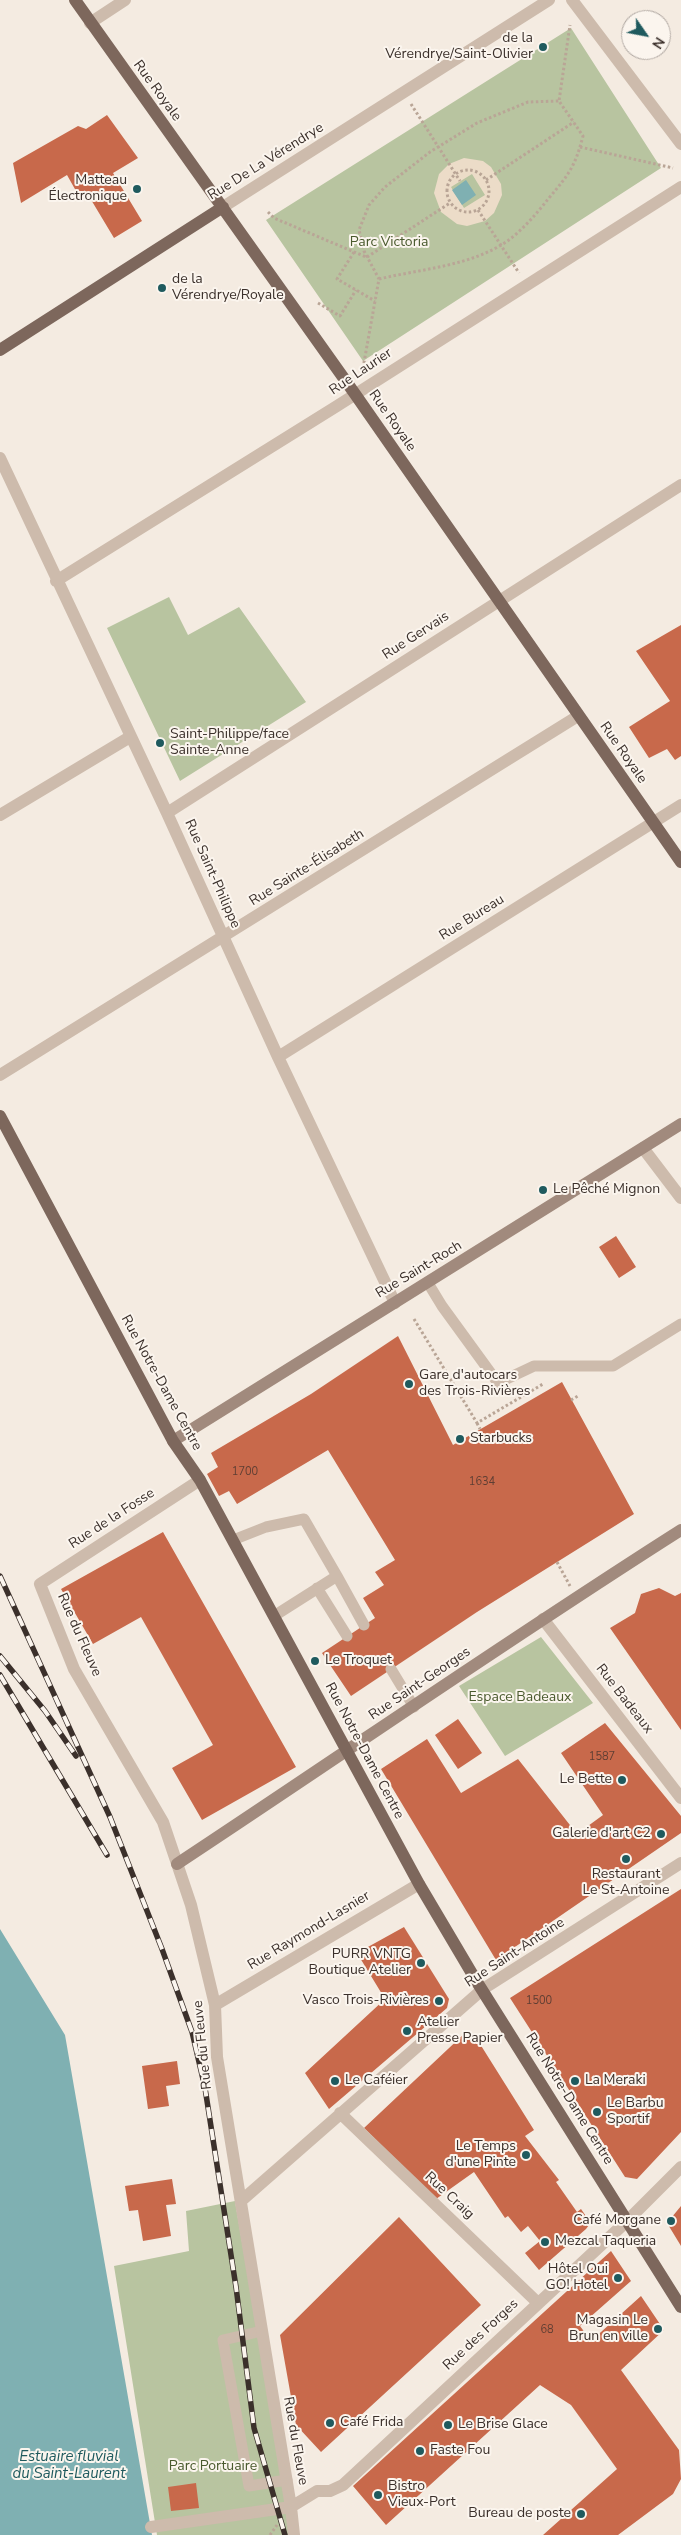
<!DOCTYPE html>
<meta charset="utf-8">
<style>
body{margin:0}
#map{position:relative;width:681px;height:2535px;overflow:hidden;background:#f4ebe1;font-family:"Nunito Sans",sans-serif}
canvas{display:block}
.north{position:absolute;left:621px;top:10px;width:50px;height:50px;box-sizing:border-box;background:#fbf5ee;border:1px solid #aea6a0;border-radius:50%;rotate:123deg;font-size:14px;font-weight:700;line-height:20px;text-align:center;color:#3b302b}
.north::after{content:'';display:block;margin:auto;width:18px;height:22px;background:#1f5a5e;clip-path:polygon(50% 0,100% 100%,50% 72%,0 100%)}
</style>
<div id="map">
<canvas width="681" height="2535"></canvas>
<div class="north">N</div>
</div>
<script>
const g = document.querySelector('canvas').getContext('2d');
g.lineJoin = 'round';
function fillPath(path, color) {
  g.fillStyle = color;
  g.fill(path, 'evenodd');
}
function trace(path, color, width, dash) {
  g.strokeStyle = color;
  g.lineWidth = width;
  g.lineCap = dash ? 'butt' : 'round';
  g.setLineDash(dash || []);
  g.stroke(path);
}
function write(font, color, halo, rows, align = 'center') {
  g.font = font + ' "Nunito Sans",sans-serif';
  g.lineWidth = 4;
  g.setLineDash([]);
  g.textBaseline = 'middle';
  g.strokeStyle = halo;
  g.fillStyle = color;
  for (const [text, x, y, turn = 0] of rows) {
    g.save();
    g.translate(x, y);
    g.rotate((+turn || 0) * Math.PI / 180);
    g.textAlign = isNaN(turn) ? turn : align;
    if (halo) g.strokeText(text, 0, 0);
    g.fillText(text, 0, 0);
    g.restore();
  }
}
fillPath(new Path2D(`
 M571 28 661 168 363 361 266 220Z
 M169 597 188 635 239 607 306 702 180 781 107 628Z
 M541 1637 593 1703 505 1756 459 1686Z
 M235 2201 292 2535H157L114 2266 189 2251 186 2211Z`), '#b8c4a0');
fillPath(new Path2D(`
 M464 158 483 161 491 167 501 184 502 195 494 213 485 221 467 226 457 224 441 212 434 193 439 174 449 164ZM472 174 485 195 464 208 451 187Z`), '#ecdcc8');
fillPath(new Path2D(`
 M466 180 476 195 462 205 452 190Z
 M0 1929 65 2035 152 2535H0Z`), '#7fb0b2');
fillPath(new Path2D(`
 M107 115 138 158 113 173 142 221 114 238 87 193 80 198 67 175 21 203 13 163 78 126 86 129Z
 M681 625V756L675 760 667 749 649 758 629 727 670 701 636 651Z
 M616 1236 636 1267 619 1278 599 1247Z
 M398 1336 453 1445 562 1382 634 1514 477 1612 351 1696 322 1653 375 1618 363 1598 384 1585 375 1572 395 1560 328 1450 237 1504 229 1491 219 1496 207 1474 218 1467 211 1453 311 1394Z
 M163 1532 296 1767 202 1820 172 1768 213 1745 141 1617 93 1644 61 1589Z
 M659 1588 675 1596 681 1593V1730L610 1628 635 1613 641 1594Z
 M458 1719 482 1753 458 1769 435 1735Z
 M605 1723 681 1816V1833L496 1960 381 1769 427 1739 461 1793 518 1759 577 1834 603 1815 561 1753Z
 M681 1889V2132L637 2179 625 2177 510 1998Z
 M404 1927 449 1999 447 2008 329 2109 305 2073 385 1999 357 1953Z
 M465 2033 475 2036 534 2130 525 2136 559 2180 556 2182 577 2212 581 2209 588 2219 589 2225 586 2229 539 2270 525 2253 540 2241 528 2226 521 2232 508 2216 505 2218 474 2172 436 2199 364 2128Z
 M177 2061 180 2084 166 2086 169 2106 148 2109 142 2066Z
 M172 2179 176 2204 166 2205 171 2236 143 2241 138 2210 129 2211 125 2186Z
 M681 2206V2246L667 2223Z
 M399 2217 481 2305 321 2452 296 2425 280 2335Z
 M611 2251 631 2281 580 2326 591 2341 641 2296 664 2330 621 2370 679 2450 681 2479 673 2494 618 2535H543L617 2469 571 2405 540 2385 386 2525 353 2486Z
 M196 2483 199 2508 171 2511 168 2487Z`), '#c8694b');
trace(new Path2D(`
 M411 104 460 181
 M580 147 673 168
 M447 191a21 21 0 1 1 42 0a21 21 0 1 1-42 0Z
 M486 180 574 122
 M478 210 519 273
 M268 212 274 218 366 257
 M354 252 337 279 375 301
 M367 257 450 203
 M379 279C421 269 470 266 506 242 522 231 537 213 549 198 569 174 575 167 583 136L559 101 570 25
 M318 303 340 316 356 290
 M363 368 379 279 364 251 359 230 369 205 385 187 430 152 477 123 528 102 559 101
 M414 1319 477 1423 543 1384
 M571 1400 578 1396
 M477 1423 480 1429
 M557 1562 570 1586
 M270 2535 277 2525`), '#b9a596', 3, [2.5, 2.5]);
trace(new Path2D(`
 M428 1283 442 1306 498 1383 534 1366H613L681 1324
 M233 1540 266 1527 304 1519 337 1576 274 1616
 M337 1576 364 1625
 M317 1588 347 1636
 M391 1669 414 1707
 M262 2331 223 2340 249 2486 287 2480`), '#cdbbac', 11);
trace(new Path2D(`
 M572 0 681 144
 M90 23 125 0
 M223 207 549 0
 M0 458 167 813 278 1057 395 1303
 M56 581 337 406 681 187
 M167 813 681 485
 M0 815 130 737
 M278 1057 681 805
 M0 1075 578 716
 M643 1148 681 1198
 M200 1480 40 1584 74 1669 163 1822 191 1905 215 2005 217 2057 291 2507 294 2535
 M543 1619 681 1798
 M215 2005 419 1884
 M340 2113 537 2302
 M241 2201 483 1989 681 1863
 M151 2527 291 2507 317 2491H330L343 2485 627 2221 681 2167`), '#cdbbac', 12);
trace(new Path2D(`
 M173 1441 681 1124
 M177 1864C345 1753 511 1638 681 1530`), '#a18a7d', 12);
trace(new Path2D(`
 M75 0 355 394 681 862
 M0 350 223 207
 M0 1116 173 1441 200 1480 419 1884 477 1982 681 2307`), '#7d675c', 12);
const rail = new Path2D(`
 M0 1576 110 1817 162 1949 192 2032 205 2088 236 2287 254 2428 285 2535
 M0 1656 45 1711 76 1756
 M0 1675 107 1855`);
trace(rail, '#3b302b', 5.5);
trace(rail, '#fbf5ee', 4, [11]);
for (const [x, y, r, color] of [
 [543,47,5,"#1f5a5e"],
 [137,189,5,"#1f5a5e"],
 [162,288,5,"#1f5a5e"],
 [160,743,5,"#1f5a5e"],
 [543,1190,5,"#1f5a5e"],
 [409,1384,5,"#1f5a5e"],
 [460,1439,5,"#1f5a5e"],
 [315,1661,5,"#1f5a5e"],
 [622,1780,5,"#1f5a5e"],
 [661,1834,5,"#1f5a5e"],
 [626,1859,5,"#1f5a5e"],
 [421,1963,5,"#1f5a5e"],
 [439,2001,5,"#1f5a5e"],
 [407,2031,5,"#1f5a5e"],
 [335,2081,5,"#1f5a5e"],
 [575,2081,5,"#1f5a5e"],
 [597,2112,5,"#1f5a5e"],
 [526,2155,5,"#1f5a5e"],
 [671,2221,5,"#1f5a5e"],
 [545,2242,5,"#1f5a5e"],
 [618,2278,5,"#1f5a5e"],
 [658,2329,5,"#1f5a5e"],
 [330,2423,5,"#1f5a5e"],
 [448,2425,5,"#1f5a5e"],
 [420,2451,5,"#1f5a5e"],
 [378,2495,5,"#1f5a5e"],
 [581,2514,5,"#1f5a5e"]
]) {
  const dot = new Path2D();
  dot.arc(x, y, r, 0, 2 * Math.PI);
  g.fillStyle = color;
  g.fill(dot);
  trace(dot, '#fbf5ee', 2);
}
write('11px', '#5e3e33', null, [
 ["1700",245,1472],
 ["1634",482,1482],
 ["1587",602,1757],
 ["1500",539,2001],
 ["68",547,2330]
]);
write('14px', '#3b302b', '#fbf5ee', [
 ["de la",533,39,"right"],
 ["Vérendrye/Saint-Olivier",533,55,"right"],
 ["Matteau",127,181,"right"],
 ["Électronique",127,197,"right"],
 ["de la",172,280],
 ["Vérendrye/Royale",172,296],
 ["Saint-Philippe/face",170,735],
 ["Sainte-Anne",170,751],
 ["Le Pêché Mignon",553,1190],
 ["Gare d'autocars",419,1376],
 ["des Trois-Rivières",419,1392],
 ["Starbucks",470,1439],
 ["Le Troquet",325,1661],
 ["Le Bette",612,1780,"right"],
 ["Galerie d'art C2",651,1834,"right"],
 ["Restaurant",626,1875,"center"],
 ["Le St-Antoine",626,1891,"center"],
 ["PURR VNTG",411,1955,"right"],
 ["Boutique Atelier",411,1971,"right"],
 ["Vasco Trois-Rivières",429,2001,"right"],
 ["Atelier",417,2023],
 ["Presse Papier",417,2039],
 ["Le Caféier",345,2081],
 ["La Meraki",585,2081],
 ["Le Barbu",607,2104],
 ["Sportif",607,2120],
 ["Le Temps",516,2147,"right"],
 ["d'une Pinte",516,2163,"right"],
 ["Café Morgane",661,2221,"right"],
 ["Mezcal Taqueria",555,2242],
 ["Hôtel Oui",608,2270,"right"],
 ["GO! Hotel",608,2286,"right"],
 ["Magasin Le",648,2321,"right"],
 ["Brun en ville",648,2337,"right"],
 ["Café Frida",340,2423],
 ["Le Brise Glace",458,2425],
 ["Faste Fou",430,2451],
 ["Bistro",388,2487],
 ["Vieux-Port",388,2503],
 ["Bureau de poste",571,2514,"right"]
], 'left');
write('14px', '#3b302b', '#fbf5ee', [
 ["Rue Royale",157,91,54],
 ["Rue De La Vérendrye",266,162,-32],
 ["Rue Laurier",361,372,-34],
 ["Rue Royale",392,421,55],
 ["Rue Gervais",416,636,-33],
 ["Rue Royale",623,753,55],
 ["Rue Sainte-Élisabeth",307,868,-32],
 ["Rue Saint-Philippe",212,874,66],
 ["Rue Bureau",472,918,-32],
 ["Rue Saint-Roch",419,1270,-31],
 ["Rue Notre-Dame Centre",161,1383,61],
 ["Rue de la Fosse",112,1519,-33],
 ["Rue du Fleuve",79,1635,66],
 ["Rue Saint-Georges",420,1684,-34],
 ["Rue Badeaux",624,1699,52],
 ["Rue Notre-Dame Centre",364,1751,62],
 ["Rue Raymond-Lasnier",309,1931,-31],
 ["Rue Saint-Antoine",515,1953,-33],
 ["Rue du Fleuve",203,2045,-96],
 ["Rue Notre-Dame Centre",569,2099,58],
 ["Rue Craig",449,2196,43],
 ["Rue des Forges",481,2335,-43],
 ["Rue du Fleuve",295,2441,80]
]);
write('14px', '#4a5a2e', '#fbf5ee', [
 ["Parc Victoria",389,243],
 ["Espace Badeaux",520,1698],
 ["Parc Portuaire",213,2467]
]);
write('italic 15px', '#1f5a5e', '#fbf5ee', [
 ["Estuaire fluvial",69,2457],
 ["du Saint-Laurent",69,2474]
]);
</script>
